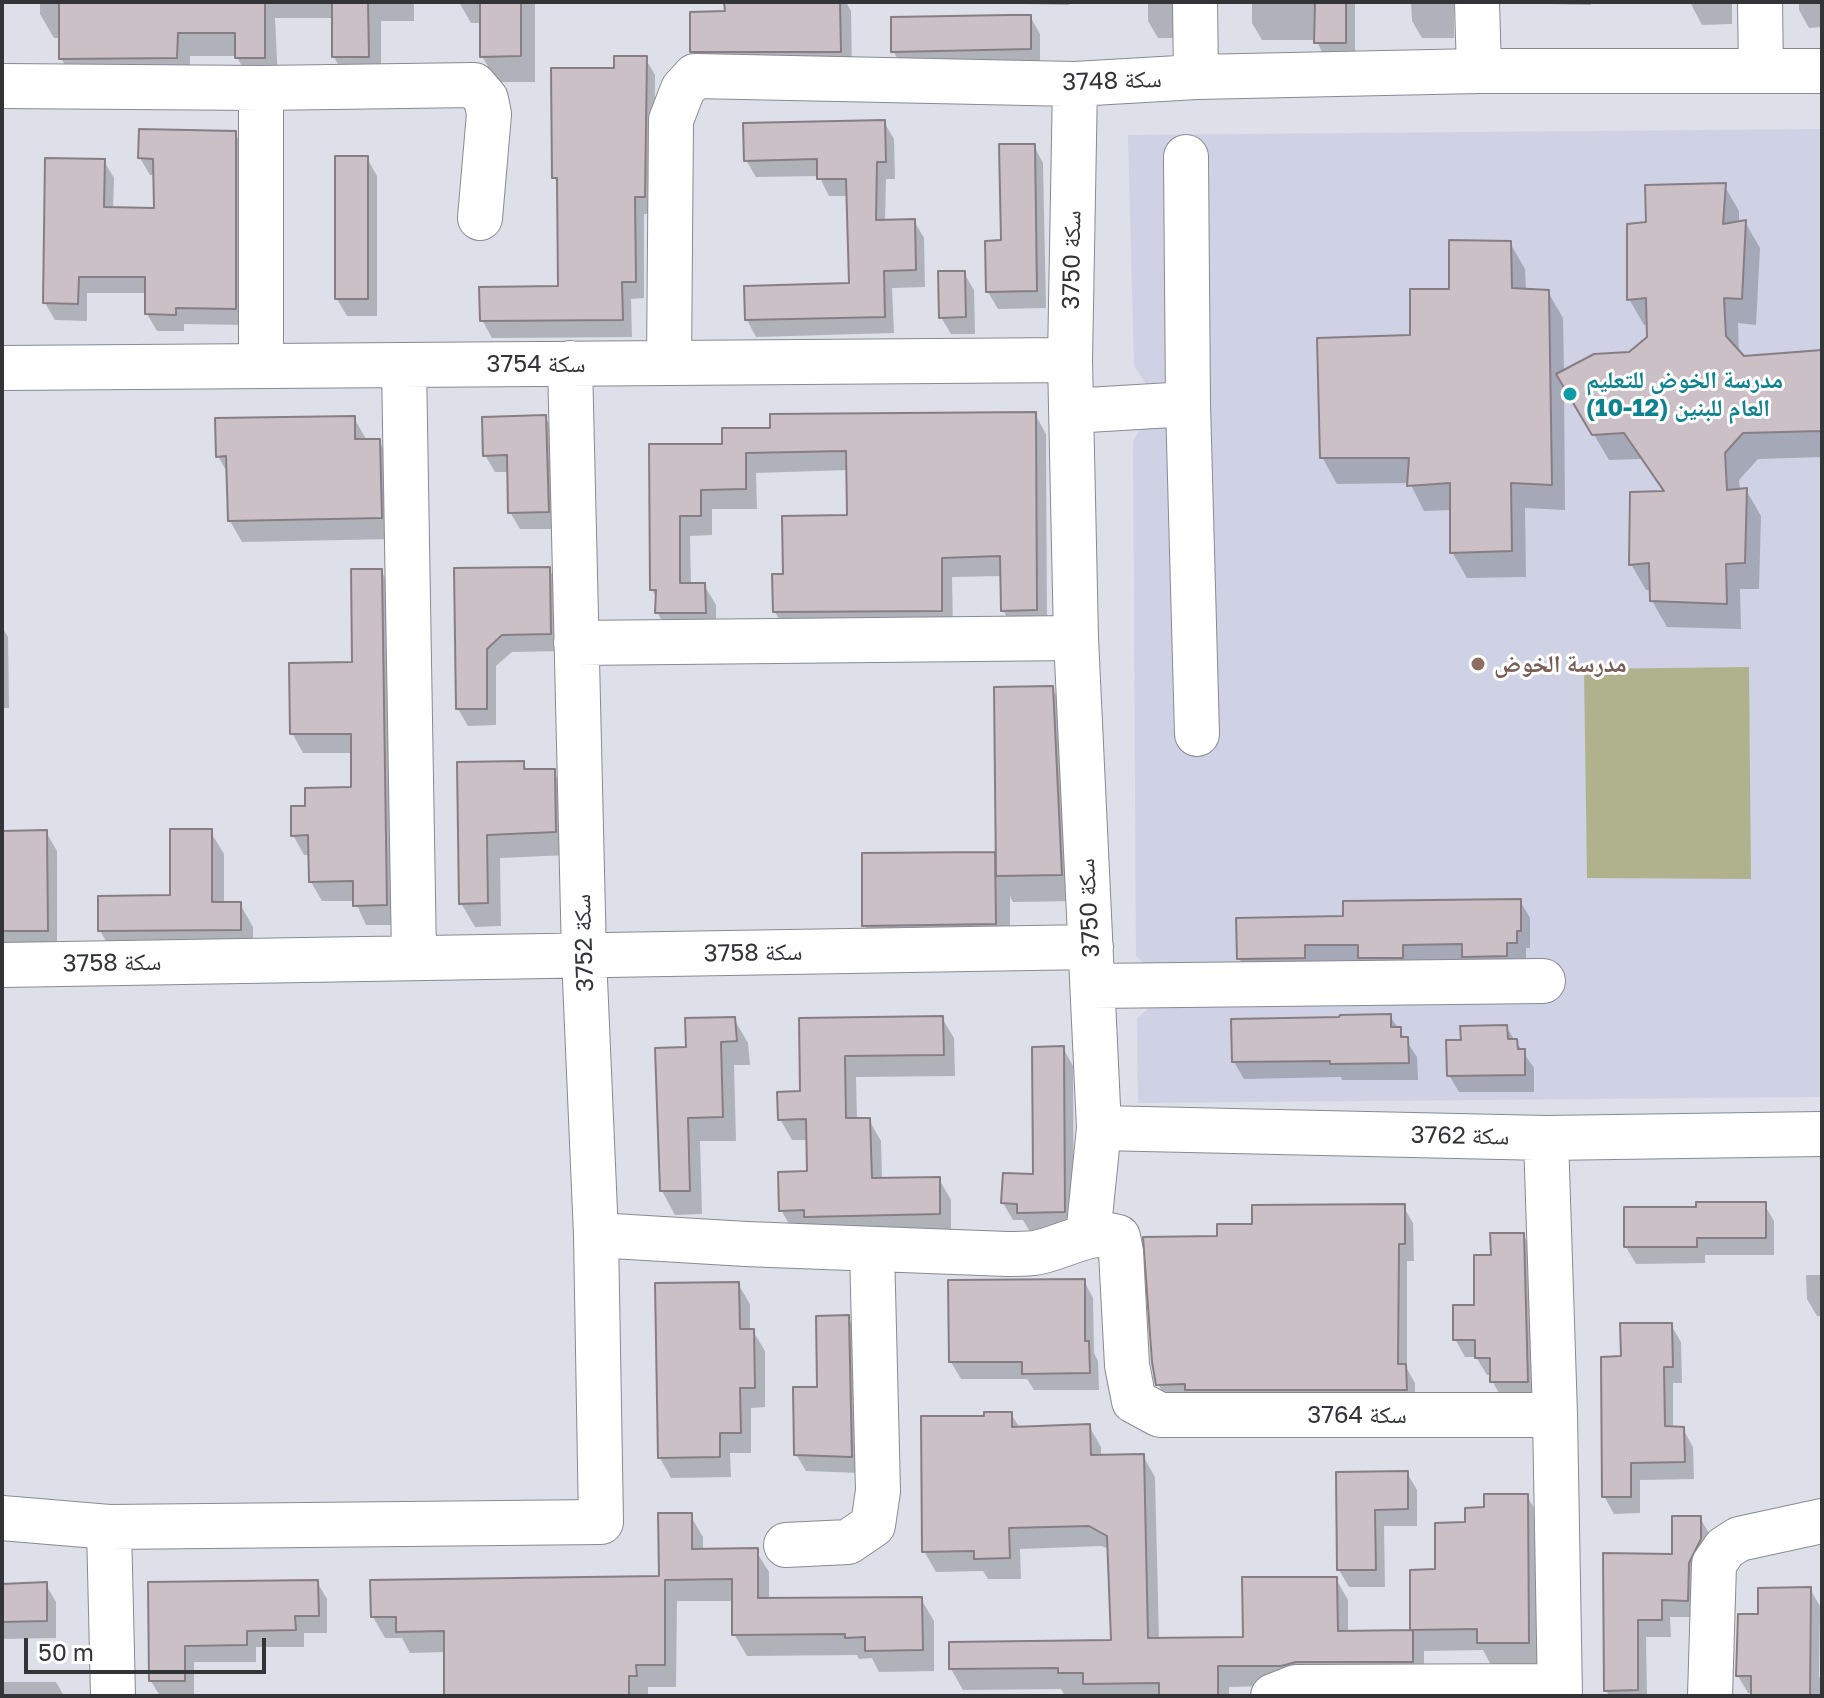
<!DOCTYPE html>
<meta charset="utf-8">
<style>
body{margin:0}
#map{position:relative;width:1824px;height:1698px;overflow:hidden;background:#dddfe9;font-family:"Golos Text",sans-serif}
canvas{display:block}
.frame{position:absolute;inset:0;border:4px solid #333438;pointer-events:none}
.scale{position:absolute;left:24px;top:1638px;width:242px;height:36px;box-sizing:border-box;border:4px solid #333438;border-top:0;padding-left:10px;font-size:24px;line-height:28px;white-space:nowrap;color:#333438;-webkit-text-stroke:6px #fff;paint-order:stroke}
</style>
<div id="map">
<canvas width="1824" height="1698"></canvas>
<div class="frame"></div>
<div class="scale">50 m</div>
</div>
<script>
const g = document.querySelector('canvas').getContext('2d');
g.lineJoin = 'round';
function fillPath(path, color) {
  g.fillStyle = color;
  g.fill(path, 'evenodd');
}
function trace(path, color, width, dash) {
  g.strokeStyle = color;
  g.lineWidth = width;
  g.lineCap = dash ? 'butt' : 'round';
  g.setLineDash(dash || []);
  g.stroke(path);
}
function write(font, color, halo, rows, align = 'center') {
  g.font = font + ' "Golos Text","Noto Naskh Arabic",sans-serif';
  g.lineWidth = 6;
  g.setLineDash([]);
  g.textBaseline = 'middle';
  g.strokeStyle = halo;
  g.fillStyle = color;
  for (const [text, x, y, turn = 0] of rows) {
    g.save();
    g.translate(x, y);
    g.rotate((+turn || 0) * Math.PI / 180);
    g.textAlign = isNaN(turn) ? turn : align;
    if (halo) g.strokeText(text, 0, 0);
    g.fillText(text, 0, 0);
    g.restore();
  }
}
fillPath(new Path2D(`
 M1822 129V1097L1138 1103 1137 1018 1153 1004 1150 969 1136 956 1133 442 1138 432 1147 426 1146 384 1134 366 1128 135Z`), '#cfd2e4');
fillPath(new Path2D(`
 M1749 667 1751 879 1587 878 1584 669Z`), '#b0b28d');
fillPath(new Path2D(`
 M40 2H414V21H381V80H347L334 57V18H275L278 81H251L236 56H190V82H75L61 58V38H54L40 14Z
 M459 2H535V82H497L482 56V23H471Z
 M726 2H846L851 11 852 73H705L692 51 727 13Z
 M1024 2H1069V5L1025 4Z
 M1148 2H1186L1179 38H1158L1148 21Z
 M1252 2H1355V59L1326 60 1316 40H1262L1252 23Z
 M1411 2H1454V38H1422L1412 21Z
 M1546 2H1591V5L1547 4Z
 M1690 2H1732V24L1702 25Z
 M1799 2H1822V27L1809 28 1799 10Z
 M1030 16 1040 34V66L903 68 893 51Z
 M645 58 655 75 654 214H644V298L631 299 632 337 492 338 482 320 560 288 559 187 554 177 616 70Z
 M884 122 894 139 895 179H886L885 222 914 221 924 238 925 287 892 288 894 333 756 337 747 320 851 284 849 196H829L819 176 756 177 746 160Z
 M235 133 245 150V325L184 324V331H157L147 314V293H87V321L55 320 45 303 104 161 114 178 113 210H156L155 175H150L140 158Z
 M1034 146 1043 163 1046 308 998 309 988 292Z
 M367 158 377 176V316H347L337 299Z
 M1724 185 1739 211V223L1745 222 1760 248 1756 325 1738 323 1739 354 1743 358 1822 352V457L1758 459 1739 480 1740 490H1746L1761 516 1759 589H1740L1741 629 1667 627 1652 601V590H1646L1631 564 1664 493 1641 459 1609 460 1564 384 1565 510 1525 508 1526 577 1467 578 1452 552V510L1424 511 1410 483 1337 484 1322 457 1412 337 1451 291 1510 243 1525 269 1526 291 1548 292 1563 318 1564 372 1630 354 1649 338 1648 325H1644L1629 299 1648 224Z
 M964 273 974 290 975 334H951L941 317Z
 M1035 414 1046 434 1047 630H1014L1003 610 1002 576 952 577 953 631 786 632 775 612 785 576 849 517 848 470 756 473 757 509H712V535L690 536 691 585H704L716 605V632L669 633 657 612 658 600 652 590 651 446H724L772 429Z
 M545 417 555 434 557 529H520L510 512 509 472H495L485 455Z
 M354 418 366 439 379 441 391 462 393 539 242 542 230 521 228 474 218 456Z
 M549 569 559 586 560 651 512 652 496 666V725L468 726 458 709 456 570Z
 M381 571 393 591 397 925H366L355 901H322L311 882V855H304L293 835 307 808 353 789V753H303L292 733 354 664Z
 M2 627 8 637 9 708H2Z
 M1052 688 1067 714 1076 901 1013 902 1010 896V949L880 951 864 925 994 854 998 860Z
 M523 763 528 771H553L567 795 569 855 500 858 501 926 475 927 461 903 459 764Z
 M210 831 224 854V904H240L253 927V952L114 954 100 931 172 897Z
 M46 832 57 851V950H2V833Z
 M1520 901 1530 918V948H1526V960L1249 976 1239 958 1345 918Z
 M1390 1016 1417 1057 1418 1080H1342L1341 1077 1244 1079 1234 1062Z
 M942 1018 954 1038 955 1076 856 1077 857 1120H869L881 1141 882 1180 939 1179 951 1200V1235L793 1231 781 1210 809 1173 808 1140H792L780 1119 802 1093 801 1020Z
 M734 1019 748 1043 750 1065H734L736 1141H700L702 1214 675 1215 662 1191 688 1049Z
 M1506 1027 1534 1068V1092H1459L1449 1075 1463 1042Z
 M1063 1048 1073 1066 1074 1229 1029 1230 1023 1220H1013L1003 1203 1035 1176Z
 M1764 1204 1774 1221V1255H1705V1263L1636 1264 1626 1247 1698 1209Z
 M1403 1206 1413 1223 1414 1261H1407V1369L1415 1383V1407L1168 1401 1158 1384 1219 1238 1254 1226Z
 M1523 1235 1533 1252 1536 1398H1502L1492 1381V1375H1487L1476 1357H1465L1455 1339 1476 1307 1493 1257Z
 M1806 1275H1822V1316H1817L1807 1299Z
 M1084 1281 1093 1298 1094 1353 1098 1361 1099 1390H1034L1027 1379H961L951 1362Z
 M738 1284 750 1304V1331H753L765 1351V1407L751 1408V1453H730L731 1477 671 1478 660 1458Z
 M848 1317 857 1335 861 1473 806 1471 796 1454Z
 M1671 1325 1681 1342 1682 1383H1673V1429H1683L1693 1447 1694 1479 1640 1480V1513L1614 1514 1604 1496Z
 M1011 1414 1020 1428 1089 1426 1101 1447V1457L1143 1456 1155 1477 1159 1640 1245 1639 1336 1579 1348 1600V1633L1414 1632 1412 1629 1437 1571 1467 1524 1486 1509 1527 1496 1540 1518V1664L1491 1665 1483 1650 1424 1651V1682L1229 1687V1696H1065L1061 1689 963 1690 951 1669 1113 1642 1110 1550 1102 1546 1020 1549 1021 1579H988L983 1571 936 1572 924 1551 986 1418Z
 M1407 1473 1417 1490V1526H1384L1385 1587H1349L1339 1570 1338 1474Z
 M690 1515 703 1537V1551H756L769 1572V1600L921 1599 934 1621V1671L879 1672 872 1658 859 1659 857 1655 747 1656 734 1634V1601H677L676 1687H648V1696H363L446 1694V1652L410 1653 402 1638H385L373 1617 661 1578Z
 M1700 1518 1710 1535 1697 1617H1670L1671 1637H1646L1647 1696H1609L1606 1690 1605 1555 1674 1556Z
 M317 1582 327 1599V1633H304V1647H256V1662H194V1696H160L151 1681 150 1584Z
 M46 1585 56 1602V1638L2 1639V1586Z
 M1810 1589 1820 1606 1819 1677H1822V1696H1753V1693H1748L1738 1676 1760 1616Z
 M2 1682H56L64 1696H2Z`), '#0003');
const building = new Path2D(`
 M59 2H265V58H235V33H178L177 58 59 59Z
 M332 2H368L369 57H332Z
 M480 2H521V56L480 57Z
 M724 2H840L841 52H690V12L725 11Z
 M1315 2H1346V43H1314Z
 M1009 15H1031V49L891 52V17Z
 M614 56H647L645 197H635L636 282H622L623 320 480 321 479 287 558 286 557 178H552L551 68H614Z
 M885 120 886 162H877L876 220 915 219 916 270 884 271 885 317 745 320 744 286 849 283 846 179H817V159L744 161 743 123Z
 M139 129 236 131V309L176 308V315L145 314V277H79L78 304 43 303 45 158 105 159 104 207 154 208 153 159 138 158Z
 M999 144H1035L1037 291 986 292 985 241 1001 240Z
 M335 156H368V299H335Z
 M1726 183 1723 224 1746 220 1742 299 1724 298 1726 336 1744 356 1822 350V431L1743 433 1725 453 1727 490 1747 488 1745 563 1726 564 1727 604 1650 601 1649 563 1629 565 1630 492 1664 491 1624 433 1592 435 1556 374 1594 354 1629 352 1647 337 1646 298 1627 300V224L1646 222 1645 185Z
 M1449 240 1511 241 1512 288 1549 290 1552 485 1511 483 1512 551 1450 553V483L1407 486 1409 458H1320L1317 338 1410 335V289H1449Z
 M938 271H965L966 317 939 318Z
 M1036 412 1037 610 1001 611 1000 556 942 558V611L773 612 772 574H783L782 516 847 515 846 451 746 453V489L701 490V516H680V583H705L706 613H655L656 590H650L649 444H722V428H770V414Z
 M546 415 549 512 508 513 507 455 483 456 482 417Z
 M355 416V439H380L382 518 228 521 226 456 216 457 215 418Z
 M550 567 551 634 502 635 487 649V709H456L454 568Z
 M351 569H382L387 905 353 906V881L309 882 308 835 291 836V806H305V788L351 787V734H290L289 663 352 662Z
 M1053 686 1062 875 996 876 994 687Z
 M524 761V769H555L556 832 487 835 488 903 459 904 457 762Z
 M170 829H212V902H241V930L98 931V896L170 895Z
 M47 830 48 931H2V831Z
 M995 852 996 924 862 926V853Z
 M1521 899V931H1517V943H1507V956L1462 957V944L1403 945V958H1358V945H1305V958L1237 959 1236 918 1343 916V901Z
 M1391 1014V1027H1401V1037H1408L1409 1063 1330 1064V1061L1232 1062 1231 1019 1339 1017 1340 1015Z
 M943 1016 944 1055 845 1056 846 1118H870L872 1178 940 1177V1214L804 1217V1210L779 1211 778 1172 807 1171 806 1119 778 1120 777 1092 800 1091 799 1018Z
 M735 1017 737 1041 721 1042 723 1117 688 1118 690 1191H660L655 1048 686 1047 685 1018Z
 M1507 1025 1508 1039H1517L1518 1049H1525V1075L1447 1076 1446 1040H1461L1460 1026Z
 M1064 1046 1065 1212 1017 1213V1204L1001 1203 1003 1173 1033 1174 1032 1047Z
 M1696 1202H1766V1238H1697V1247H1624V1207H1696Z
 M1405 1204V1244H1399L1398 1364H1406L1407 1390H1185V1384L1156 1385 1152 1362 1143 1237 1217 1236V1224H1252V1205Z
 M1490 1233H1524L1528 1382H1490V1358H1475V1340H1453V1305H1474V1255H1491Z
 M1085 1279V1341H1089L1090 1373 1022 1374V1362H949L948 1280Z
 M739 1282 740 1329H754L755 1388H740L741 1433H720V1457L658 1458 655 1283Z
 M849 1315 852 1457 794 1455 793 1387H817L816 1316Z
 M1620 1323H1672L1673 1367H1664L1665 1426 1684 1427 1685 1462 1631 1463V1497H1602L1601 1357 1621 1356Z
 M984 1412H1012V1427L1090 1424 1091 1455 1144 1454 1148 1638 1243 1637 1242 1577H1337L1338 1631 1413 1630V1662H1296L1281 1666H1218V1696H1159V1683L1083 1684V1673H1058V1668L949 1669V1642L1111 1640 1107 1536 1089 1526 1009 1528 1010 1558 974 1559V1551L922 1552 921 1416H984Z
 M1408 1471V1509L1375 1510 1376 1570H1337L1336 1472Z
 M1484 1494H1528L1529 1643H1477V1629L1410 1630V1570L1435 1569V1523L1465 1522V1508L1484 1507Z
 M658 1513H692V1549L758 1548V1598L922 1597 923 1650 865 1651V1637L845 1638V1634L732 1635V1579L665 1580V1665H636L637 1676H629V1696H444V1631L396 1632V1617H371L370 1580 659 1576Z
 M1672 1516H1701V1539L1689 1563 1688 1601 1662 1600V1620H1638V1690L1604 1691 1603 1553 1672 1554Z
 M318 1580 319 1616H295L296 1630 247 1631V1645L185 1646V1681H149L148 1582Z
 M47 1582V1621L2 1622V1584Z
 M1811 1587 1810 1696H1751V1676H1736L1738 1614H1758V1588Z`);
fillPath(building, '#cbc0c6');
trace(building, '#877e83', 2);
const minor = new Path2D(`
 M1195 2 1196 77
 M1477 2 1479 71
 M1760 2 1761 71
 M1075 84 1070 360 1076 638 1099 1128 1088 1236
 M2 86 261 88 474 85 486 99 489 114 480 218
 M261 88V366
 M1186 157 1188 404 1197 734
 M669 363 671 120 683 89 695 76 1075 84 1196 77 1479 71H1822
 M404 365 414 957
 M2 368 1070 360
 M1071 411 1188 404
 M576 643 1076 638
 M2 965 1091 947
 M1093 986 1543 981
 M1099 1128 1546 1138 1822 1134
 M1546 1138 1555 1415 1560 1696
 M596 1235 746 1244 1007 1254C1016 1254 1026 1254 1034 1253 1062 1249 1089 1228 1118 1237L1121 1252 1127 1365 1134 1401 1160 1415H1555
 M2 1518 109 1527 601 1522 596 1235 584 956 570 363
 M109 1527 113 1696
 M786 1545 848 1542 873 1525 878 1491 872 1249
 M1273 1696 1296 1687 1559 1686
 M1710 1696 1714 1564 1725 1548 1739 1539 1822 1521`);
trace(minor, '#888a93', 46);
trace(minor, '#fff', 44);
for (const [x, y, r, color] of [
 [1570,394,8,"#0f9aa8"],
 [1478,664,8,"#8d6e63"]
]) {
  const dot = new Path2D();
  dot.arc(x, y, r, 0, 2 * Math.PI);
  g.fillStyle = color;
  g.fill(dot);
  trace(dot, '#fff', 3);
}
write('24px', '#333438', '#fff', [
 ["سكة 3748",1112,81,-2],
 ["سكة 3750",1072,260,-89],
 ["سكة 3754",536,364],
 ["سكة 3750",1089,908,-93],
 ["سكة 3752",584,943,-92],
 ["سكة 3758",753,953,-1],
 ["سكة 3758",112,963,-1],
 ["سكة 3762",1460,1136,1],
 ["سكة 3764",1357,1415]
]);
write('bold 24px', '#0d838f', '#fff', [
 ["مدرسة الخوض للتعليم",1586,380],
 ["العام للبنين (12-10)",1586,408]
], 'left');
write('bold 24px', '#785e54', '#fff', [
 ["مدرسة الخوض",1494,664]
], 'left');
</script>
